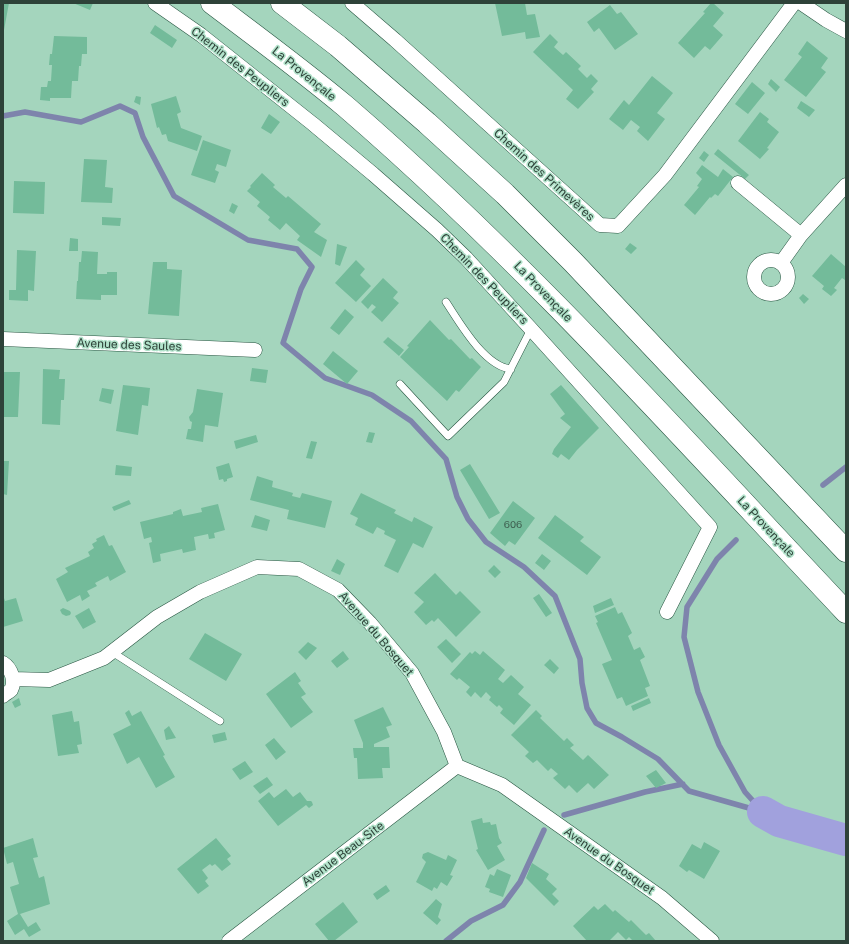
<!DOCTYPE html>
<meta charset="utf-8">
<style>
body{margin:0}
#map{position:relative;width:849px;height:944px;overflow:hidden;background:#a4d5bd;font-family:"Public Sans",sans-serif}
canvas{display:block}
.frame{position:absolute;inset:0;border:4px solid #2e4239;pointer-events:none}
</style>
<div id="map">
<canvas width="849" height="944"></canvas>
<div class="frame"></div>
</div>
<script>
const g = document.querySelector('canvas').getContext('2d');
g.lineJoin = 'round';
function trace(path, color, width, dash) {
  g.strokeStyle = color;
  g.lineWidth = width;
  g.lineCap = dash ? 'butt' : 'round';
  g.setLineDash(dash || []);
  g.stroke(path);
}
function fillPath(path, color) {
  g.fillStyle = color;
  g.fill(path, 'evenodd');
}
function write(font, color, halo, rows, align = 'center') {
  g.font = font + ' "Public Sans",sans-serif';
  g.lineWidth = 3;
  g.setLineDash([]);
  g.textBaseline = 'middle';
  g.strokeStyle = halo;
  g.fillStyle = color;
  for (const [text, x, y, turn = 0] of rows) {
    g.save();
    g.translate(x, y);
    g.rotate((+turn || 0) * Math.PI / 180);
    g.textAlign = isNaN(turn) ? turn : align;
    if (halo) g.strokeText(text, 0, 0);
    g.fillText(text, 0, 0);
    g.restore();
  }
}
trace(new Path2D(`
 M3 116 25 112 81 122 120 106 135 113 143 137 174 196 248 240 297 249 312 267 301 289 283 343 325 378 372 395 411 421 446 459 457 497 468 519 486 542 524 567 555 596 580 659 582 683 587 708 596 723 622 737 658 759 689 791 763 812
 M823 485 846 467
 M736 540 717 559 687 607 684 637 698 692 719 745 745 792 763 812
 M564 815 645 792 683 784
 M446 941 471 921 503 905 520 882 544 830`), '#7e84ac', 5.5);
trace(new Path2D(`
 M763 812 779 821 846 840`), '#a1a1dd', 32);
fillPath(new Path2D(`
 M3 3H9L4 30H3Z
 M73 3H93L90 10Z
 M495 3H525L527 15 535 14 540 37 526 39 525 32 502 36Z
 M711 3H713L724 13 713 26 723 35 710 50 705 46 694 58 678 43 705 13 703 12Z
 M610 5 617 14 621 12 638 34 615 50 599 28 594 32 587 22Z
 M155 25 177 40 172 48 150 33Z
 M550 34 558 42 554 47 563 55 566 52 581 66 578 69 587 78 591 74 598 81 591 89 594 92 578 109 566 99 573 90 533 52Z
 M54 36 87 37V54H82L81 66H79L78 81H72L71 98H50V101L40 100 41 87H47L48 81H51L52 65H49L50 54H52Z
 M807 41 828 58 821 68 826 72 806 97 784 80 802 57 798 54Z
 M652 76 673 93 657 113 665 119 648 141 637 131 640 127 631 120 623 130 609 119 624 100 629 105Z
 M771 79 780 87 776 92 768 84Z
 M752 82 765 93 748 114 735 104Z
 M136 96 141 97 140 105 134 102Z
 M176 96 181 112 177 114 181 128 202 136 197 151 168 141 166 134 162 135 159 127 157 128 151 104Z
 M801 101 815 110 809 117 797 108Z
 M760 112 769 119 767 122 779 132 767 148 769 149 760 159 738 141Z
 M269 114 280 122 271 134 261 128Z
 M203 140 231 150 226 167 217 164 215 170 219 172 215 183 191 175Z
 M718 149 749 175 745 179 714 154Z
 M704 151 709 155 704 162 699 158Z
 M84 159 107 160 105 187 113 188 112 203 81 202Z
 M702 165 718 177 723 169 733 177 718 196 715 194 711 198 710 197 695 215 684 205 699 187 697 186 702 179 696 173Z
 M262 173 275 185 273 187 286 198 288 196 321 224 314 232 327 240 321 257 297 240 300 236 286 223 280 230 268 220 270 217 257 206 260 202 247 191 251 187 250 186Z
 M14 181 45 182 44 214 13 213Z
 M232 203 238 206 234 214 229 211Z
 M102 217 121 218 120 226 102 225Z
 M70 238 78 239V251H69Z
 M630 243 637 248 631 254 625 249Z
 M337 244 347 247 340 266 335 264Z
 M17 250 36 251 34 291 28 290V301L9 300V290H16Z
 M82 251 98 252 97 274H107V272H117V295H101V300L76 299 77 281H78L79 262H81Z
 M831 254 846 267V279L845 280 842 278 834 288 837 290 831 296 822 289 824 286 812 276Z
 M356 260 365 269 360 275 371 286 356 302 335 283Z
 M153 262H167V269L182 270 179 316 148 314Z
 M383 278 398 292 393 298 399 303 382 322 371 312 376 307 372 304 368 309 361 302Z
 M803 294 809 299 804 304 799 298Z
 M345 309 354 317 339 335 330 328Z
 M430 320 449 340 451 339 470 359 472 358 481 367 459 392 456 390 447 401 400 357 409 347 407 346Z
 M388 337 404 350 399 356 383 342Z
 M333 351 358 371 347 384 323 364Z
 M252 368 268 370 266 383 250 381Z
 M43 369 60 370 59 379H65L64 400H61L60 425 42 424Z
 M3 372H20L18 417H3Z
 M123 385 150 388 148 406 142 405 138 435 116 431Z
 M561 385 599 428 577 450 569 460 561 454 558 458 552 454 554 449 571 427 560 418 565 414 550 394Z
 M102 388 114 390 111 404 99 401Z
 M197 389 223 393 218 427 205 425 203 442 186 439 188 429H191L192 422 190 421 189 417 193 412Z
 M369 432 375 433 372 443 366 442Z
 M256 435 258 442 236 449 234 441Z
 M311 441 317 442 312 459 306 458Z
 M3 461H9L7 495 3 494Z
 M229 463 233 477 227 479V481L224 482 223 479 219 480 216 467Z
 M470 464 500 513 489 519 460 470Z
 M116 465 132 467 131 476 115 475Z
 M257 476 273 481 272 487 293 493 292 496 300 498 302 493 332 501 325 528 287 519 289 510 250 500Z
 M361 493 396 510 394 513 412 522 414 517 433 527 423 548 413 543 398 573 384 566 396 540 384 534 385 531 377 527 373 534 355 525 358 518 350 514Z
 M129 500 131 504 114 511 112 507Z
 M513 501 535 518 515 545 509 541 505 546 490 533Z
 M218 504 225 530 214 533 215 538 209 539 208 534 194 537 196 550 183 553 182 549 160 554 161 561 153 563 149 543 152 542 151 537 144 539 140 522 173 514V512L181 509 183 516 202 512 201 508Z
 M255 515 270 520 267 531 251 527Z
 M555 515 584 537 580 541 601 557 587 575 538 538Z
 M104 535 109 546 112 545 126 572 110 581 108 576 95 583 97 586 87 591 90 596 82 601 80 595 67 602 56 579 68 572 65 568 90 556 88 552 94 548 92 544 97 541 96 539Z
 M542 554 551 561 544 570 535 563Z
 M337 559 345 564 340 575 331 571Z
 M494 565 501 572 495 578 488 571Z
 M435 573 456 595 460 591 481 612 456 637 438 618 434 622 432 620 426 625 414 612 424 602 414 593Z
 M539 594 552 613 546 617 533 598Z
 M3 595 5 601 16 598 23 621 3 627Z
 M611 598 614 605 595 613 593 606Z
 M615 607 618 614 622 612 632 633 628 636 634 650 640 647 645 657 640 660 650 686 645 688 648 696 626 706 622 697 617 699 602 664 612 660 596 623 598 622 595 616Z
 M63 608 70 611 71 613 70 615 66 616 62 614 60 610Z
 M89 608 96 622 83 629 75 616Z
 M205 633 242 654 226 681 189 659Z
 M446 639 461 654 452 663 437 647Z
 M308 642 317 648 306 660 298 652Z
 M343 651 349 659 337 668 331 661Z
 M475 651 480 655 483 651 505 670 498 679 503 683 511 675 524 687 518 694 531 705 514 725 500 713 503 709 499 705 497 707 489 700 491 697 486 692 481 698 475 692 471 697 466 692 470 687 459 678 457 680 450 674 470 652 472 654Z
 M550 659 559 668 554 674 544 665Z
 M295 672 301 681 298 683 306 694 301 697 313 712 291 728 266 694Z
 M19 698 21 705 15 708 12 702Z
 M649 698 651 703 633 711 631 706Z
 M383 707 392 725 386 727 390 737 374 744V747H389L390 768H382L383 778 358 779 357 758H354L353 748H363V743L354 720Z
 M129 710 132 716 141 711 165 755 163 756 175 777 156 788 139 757 127 764 113 734 131 725 125 713Z
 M536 710 542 716 540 718 564 741 567 738 574 745 570 748 583 760 588 755 609 775 594 789 588 783 577 793 569 785 565 789 553 778 558 774 551 768 548 771 537 760 533 763 525 756 529 752 511 735Z
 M72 711 74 722 79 721 82 744 77 745 79 753 58 756 52 715Z
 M169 726 176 738 166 740 164 730Z
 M225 732 227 740 214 743 212 735Z
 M274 738 286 752 276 760 265 745Z
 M245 761 253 772 240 780 232 769Z
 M656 770 666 783 656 788 646 776Z
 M267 777 273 785 260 794 253 786Z
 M286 789 293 797 300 792 307 801H311L312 802 313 805 309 808 306 805 278 826 258 801 269 792 274 798Z
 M482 818 483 823 490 822 491 825 496 824 499 838 502 843 497 846 505 860 488 870 476 850 478 849 471 821Z
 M33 838 38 857 33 858 39 878 44 876 50 904 20 914 28 927 36 922 41 930 29 937 24 929 15 935 7 921 18 914 10 887 19 884 13 862 7 864 3 848Z
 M216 838 231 856 227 859 231 864 222 871 215 864 212 866 210 864 202 870 208 878 205 881 209 886 198 894 177 869Z
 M704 842 720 851 704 879 689 870 687 872 679 866 692 844 701 849Z
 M428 852 446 860 448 855 457 860 450 875 453 876 447 886 441 882 437 889 434 887 432 891 416 882 426 862 422 858 423 854Z
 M532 863 549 874 546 879 557 889 552 894 559 901 554 906 526 878Z
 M497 869 511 875 503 897 489 892 490 889 485 887 490 874 494 876Z
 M386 885 390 891 377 900 373 894Z
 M436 899 442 904 438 917 441 920 437 925 423 913Z
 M343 902 358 922 334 941H329L315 924Z
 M605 904 613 912 615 910 629 922 631 920 646 935 649 933 656 941H633L629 937 626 940 618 932 609 941H587L573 926 594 906 598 910Z`), '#73bb9a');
const service = new Path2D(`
 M446 302C460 323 484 366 511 369
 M400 384 448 436 504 382 531 329
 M112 652 220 721`);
const minor = new Path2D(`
 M155 3 201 35 313 124 373 174 437 230 466 258 531 329 710 527 667 612
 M352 3 395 40 600 225 618 226 665 175 794 3
 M801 3 826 20 846 31
 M738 183 801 235
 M754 277a17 17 0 1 1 34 0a17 17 0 1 1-34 0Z
 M781 263 801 235 846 185
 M3 339 255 350
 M3 663C11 668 16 681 11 690 9 692 5 694 3 696
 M13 679 49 680 104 658 157 617 200 592 257 567 299 569 338 590 370 623 412 673 444 732 457 766 502 785 662 898 712 941
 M229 941 457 766`);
const motorway = new Path2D(`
 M212 3C257 37 302 70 345 106 525 261 683 439 846 612
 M282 3 338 46 427 123 505 194 573 262 846 551`);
trace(service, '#275541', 8);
trace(minor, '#275541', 15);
trace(motorway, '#275541', 23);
trace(service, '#fff', 7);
trace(minor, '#fff', 14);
trace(motorway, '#fff', 22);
write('10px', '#3f6051', null, [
 ["606",513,525]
]);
write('12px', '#2e4239', '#b1e2ca', [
 ["Chemin des Peupliers",240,67,38],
 ["La Provençale",304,74,39],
 ["Chemin des Primevères",544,175,42],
 ["Chemin des Peupliers",484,279,46],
 ["La Provençale",543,292,46],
 ["Avenue des Saules",129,345,2],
 ["La Provençale",766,527,47],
 ["Avenue du Bosquet",376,634,49],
 ["Avenue Beau-Site",343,854,-37],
 ["Avenue du Bosquet",609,861,35]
]);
</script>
